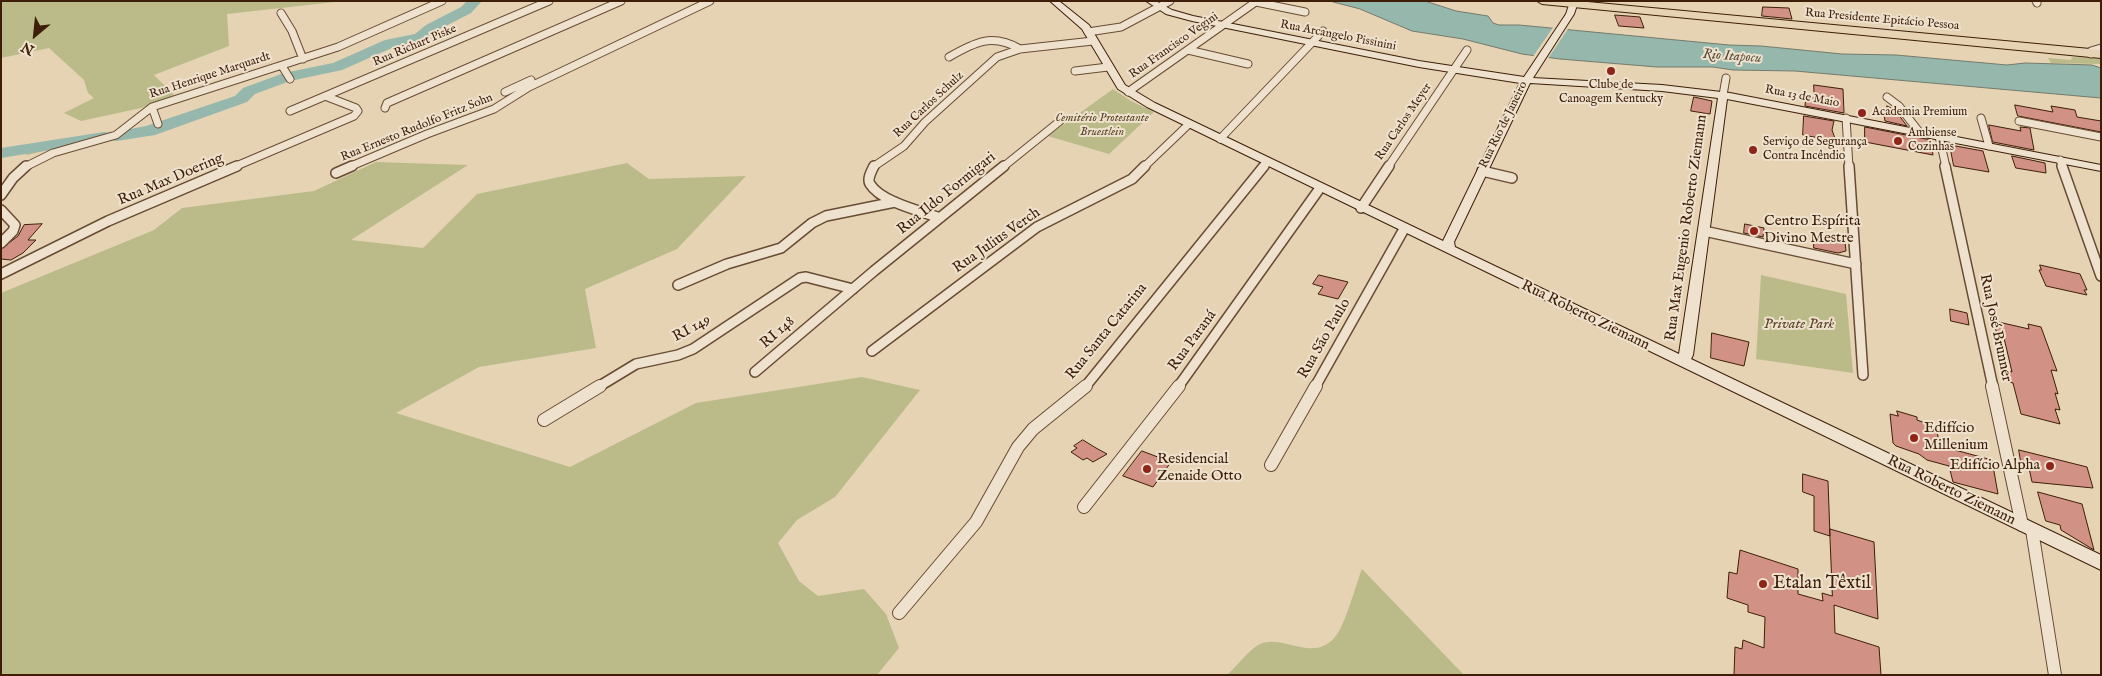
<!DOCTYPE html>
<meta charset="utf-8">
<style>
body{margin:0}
#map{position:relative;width:2102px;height:676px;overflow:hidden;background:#e5d3b4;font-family:"IM FELL English",serif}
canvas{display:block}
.frame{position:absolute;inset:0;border:2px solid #3e1e08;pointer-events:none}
.north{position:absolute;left:10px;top:10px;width:50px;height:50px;-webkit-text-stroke:4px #eee2ce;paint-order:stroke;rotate:208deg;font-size:14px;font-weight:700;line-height:20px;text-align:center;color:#3e1e08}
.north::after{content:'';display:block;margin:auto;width:18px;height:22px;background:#3e1e08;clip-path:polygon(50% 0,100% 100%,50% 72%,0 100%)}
</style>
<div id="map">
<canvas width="2102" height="676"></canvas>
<div class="frame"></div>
<div class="north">N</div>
</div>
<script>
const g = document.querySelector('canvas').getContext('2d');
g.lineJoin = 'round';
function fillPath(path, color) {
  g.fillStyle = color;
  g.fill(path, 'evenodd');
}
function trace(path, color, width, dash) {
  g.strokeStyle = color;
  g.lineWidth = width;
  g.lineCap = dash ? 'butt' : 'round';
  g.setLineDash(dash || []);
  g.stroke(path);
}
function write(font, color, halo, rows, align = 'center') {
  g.font = font + ' "IM FELL English",serif';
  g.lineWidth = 4;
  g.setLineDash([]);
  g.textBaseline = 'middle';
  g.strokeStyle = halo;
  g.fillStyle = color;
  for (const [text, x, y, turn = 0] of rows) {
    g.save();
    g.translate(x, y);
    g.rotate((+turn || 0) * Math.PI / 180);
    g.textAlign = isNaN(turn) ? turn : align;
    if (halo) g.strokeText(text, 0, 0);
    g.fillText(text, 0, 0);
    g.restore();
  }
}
fillPath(new Path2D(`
 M1 1H344L227 14 229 46 154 75 175 96 141 108 81 121 64 113 94 98 88 93 84 80 49 48 1 58Z
 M2072 57 2101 58V64L2051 63 2048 58 2071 60Z
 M1113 89 1131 101 1154 112 1109 154 1048 136Z
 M70 138 52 149 27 155 20 152 1 157V151Z
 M376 162 468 165 351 240 423 248 477 194 627 163 649 179 746 176 677 249 585 289 596 348 479 367 396 413 570 467 696 403 862 377 920 390 835 497 797 520 778 543 799 581 818 596 864 589 886 614 899 648 877 675H1V293L154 230 182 208 314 191Z
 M1761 275 1846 294 1853 373 1756 359Z
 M1362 569 1464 675H1227C1237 666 1247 652 1258 645 1281 632 1313 664 1335 637 1345 626 1356 584 1362 569Z`), '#bbbb89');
const water = new Path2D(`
 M1330 1H1425L1456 11 1488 16 1493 23 1499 25H1519L1729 45 1761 46 1842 54 1896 55 2007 65 2025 63 2092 65 2101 68V98L1795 71 1733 70 1713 67H1657L1560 59 1522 54 1463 39 1412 31 1360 9Z`);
fillPath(water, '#96b8ac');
trace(water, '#737a6a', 1);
fillPath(new Path2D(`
 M1554 26 1568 29 1547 60 1532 58Z`), '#e5d3b4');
fillPath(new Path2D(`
 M467 1H482L471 13 436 31 425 40 394 47 342 70 290 81 255 94 247 102 155 135 117 141 111 140 1 158V148L104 132 110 133 146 126 235 96 243 88 284 73 333 63 385 40 415 34 426 25 461 7Z`), '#96b8ac');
const building = new Path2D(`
 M1763 7 1789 8 1792 19 1762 16Z
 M1615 15 1640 17 1644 28 1619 26Z
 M1814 85 1843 89 1844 113 1805 106 1806 96 1814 98Z
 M1694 97 1712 101 1710 114 1691 111Z
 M2015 105 2053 112 2051 106 2075 110 2077 117 2101 121V132L2018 116Z
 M1887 106 1895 110 1907 126 1885 121 1884 115 1889 116Z
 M1804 116 1834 121 1832 130 1836 141 1803 135Z
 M1989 125 2021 131 2020 127 2030 128 2034 150 1993 142Z
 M1865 127 1931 140 1933 155 1865 142Z
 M1950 145 1983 151 1989 172 1954 166Z
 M2012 156 2045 163 2046 173 2016 168Z
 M42 224 28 240H36L23 253 11 260 1 259V249L18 236 24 225Z
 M1745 224 1764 228 1763 237 1744 233Z
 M1814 235 1845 242 1846 251 1838 253 1814 248Z
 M2040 265 2080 274 2087 290H2084L2087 295 2046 286 2039 270H2041Z
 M1319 275 1348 282 1338 299 1318 294 1323 287 1313 284Z
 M1950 309 1967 313 1969 325 1951 321Z
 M1994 321 2029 329 2028 324 2041 327 2057 371 2051 370 2058 394 2055 393 2060 410 2055 409 2060 424 2021 414 2013 383 2006 381 2004 370 2012 372 2004 338 1998 337Z
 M1712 333 1749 342 1744 366 1711 358Z
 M1897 411 1917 417V420L1936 427 1940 446 1992 460 1998 494 1953 482 1949 466 1927 460 1919 454 1896 446 1893 443 1890 414 1898 416Z
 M1083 440 1096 448 1107 454 1093 462 1087 458 1083 460 1071 452 1077 448 1074 446Z
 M2019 450 2087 467 2093 488 2032 482 2029 468 2022 467Z
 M1142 451 1171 462 1153 487 1123 476Z
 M1803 474 1828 481 1830 536 1814 531V496L1803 492Z
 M2038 492 2082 504 2094 550 2061 530 2060 525 2046 521Z
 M1830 529 1874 542 1878 619 1834 605 1835 633 1879 647 1881 675H1734L1735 647 1742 649 1743 640 1764 648 1765 617 1748 612V605L1727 598 1729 572 1737 574 1740 550 1798 569V594L1823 601 1822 593 1832 596Z`);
fillPath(building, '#d29185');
trace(building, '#3e1e08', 1);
const streetFar2 = new Path2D(`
 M2036 1 2037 3
 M1256 2 1305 12
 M281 13 292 31 303 59
 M1088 32 1121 27 1170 1
 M1188 50 1248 64
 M2091 54V51L2101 48
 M949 57C975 42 992 33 1020 49
 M282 66 290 79
 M1075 71 1108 67
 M505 92 531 80
 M1128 92 1257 1
 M1723 95 1726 78
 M1887 97 1899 106 1920 133
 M152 107 158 124
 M385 108 387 103 621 1
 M290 111 549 1
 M1846 118 1849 167
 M1981 118 1989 146
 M2019 121 2101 137
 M1939 136 1946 167
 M1220 139 1323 31
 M2060 160 2063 167
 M25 167 53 153 116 135 152 107 338 47 442 1
 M234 167 354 116 358 111 356 108 325 96
 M349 167 427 134 494 109 529 87 710 1
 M873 167 904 146 925 122 997 57 1020 49 1093 41
 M1003 167 1060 121
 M1144 167 1189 124
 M1263 167 1267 163
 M1388 167 1467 50`);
const streetFar1 = new Path2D(`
 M874 166C871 172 867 179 870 184 881 202 921 211 940 218
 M1849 166 1863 375
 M1945 166 1993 387
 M2062 166 2101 276
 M1482 171 1512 178
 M336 173 352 166
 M1 195 13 178 26 166
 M1361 208 1389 166
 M1 210 15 225 13 231 1 243
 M1704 231 1856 264
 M1 274 108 221 237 166
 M678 285 727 264 781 248 812 223 826 216 895 202
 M872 351 1037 227 1132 179 1145 166
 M755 372 874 271 1004 166
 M598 387 636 364 678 355 693 349 800 278 806 277 853 289
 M1085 387 1264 166
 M1178 387 1320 188
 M1315 387 1404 229`);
const street = new Path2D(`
 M1992 386 2022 525
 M544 420 600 386
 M1271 465 1316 386
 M1084 507 1179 386
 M2032 530 2055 675
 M899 613 976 522 1018 447 1033 429 1086 386`);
const secondary = new Path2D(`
 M1050 1H1059L1089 25 1125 85 1155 103 1443 241 1520 83 1419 67 1192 21 1166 14 1146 1H1156L1172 10 1193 16 1419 61 1524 77 1566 14 1569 5 1573 2 1577 5 1574 14 1533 78 1662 85 1730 93 2101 165V171L1727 99 1693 355 1691 359 2101 555V570L1147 107 1118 89 1082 29ZM1530 83 1662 91 1718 98 1679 354 1455 247 1454 242Z`);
const highway = new Path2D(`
 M1537 1H1577L2101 50V58L1542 4Z`);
trace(streetFar2, '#684b33', 9);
trace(streetFar1, '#684b33', 12);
trace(street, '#684b33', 14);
trace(secondary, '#3e1e08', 2);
trace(highway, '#3e1e08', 2);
trace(streetFar2, '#eee2ce', 7);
trace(streetFar1, '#eee2ce', 9);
trace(street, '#eee2ce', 12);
fillPath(secondary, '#eee2ce');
fillPath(highway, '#e5d3b4');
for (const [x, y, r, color] of [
 [1611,71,5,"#8f2418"],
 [1862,113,5,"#8f2418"],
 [1898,141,5,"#8f2418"],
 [1753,150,5,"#8f2418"],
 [1754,231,5,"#8f2418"],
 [1914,438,5,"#8f2418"],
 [2050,466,5,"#8f2418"],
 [1147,469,5,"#8f2418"],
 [1763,584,5,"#8f2418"]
]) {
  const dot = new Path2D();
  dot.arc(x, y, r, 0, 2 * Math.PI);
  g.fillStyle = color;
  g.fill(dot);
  trace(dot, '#eee2ce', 2);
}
write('12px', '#3e1e08', '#eee2ce', [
 ["Rua Presidente Epitácio Pessoa",1882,20,5],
 ["Rua Arcangelo Pissinini",1338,36,11],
 ["Rua Richart Piske",415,46,-23],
 ["Rua Francisco Vegini",1174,46,-35],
 ["Rua Henrique Marquardt",210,76,-18],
 ["Rua 13 de Maio",1802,97,11],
 ["Rua Carlos Schulz",929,105,-43],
 ["Rua Carlos Meyer",1404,122,-56],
 ["Rua Rio de Janeiro",1504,125,-64],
 ["Rua Ernesto Rudolfo Fritz Sohn",417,128,-22]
]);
write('12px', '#3e1e08', '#eee2ce', [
 ["Clube de",1611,86,"center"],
 ["Canoagem Kentucky",1611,100,"center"],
 ["Academia Premium",1872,113],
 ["Ambiense",1908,134],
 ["Cozinhas",1908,148],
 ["Serviço de Segurança",1763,143],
 ["Contra Incêndio",1763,157]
], 'left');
write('italic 12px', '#5d4528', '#eee2ce', [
 ["Cemitério Protestante",1102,119],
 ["Bruestlein",1102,133]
]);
write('italic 14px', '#584c39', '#eee2ce', [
 ["Rio Itapocu",1732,57,4]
]);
write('15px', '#3e1e08', '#eee2ce', [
 ["Rua Max Doering",171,180,-23],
 ["Rua Ildo Formigari",947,194,-39],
 ["Rua Max Eugenio Roberto Ziemann",1687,228,-82],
 ["Rua Julius Verch",997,241,-35],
 ["Rua Roberto Ziemann",1585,316,26],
 ["Rua José Brunner",1995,328,78],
 ["RI 149",692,329,-29],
 ["Rua Santa Catarina",1107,332,-51],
 ["RI 148",778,333,-41],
 ["Rua São Paulo",1325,339,-60],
 ["Rua Paraná",1193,341,-54],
 ["Rua Roberto Ziemann",1951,491,26]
]);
write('15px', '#3e1e08', '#eee2ce', [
 ["Centro Espírita",1764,222],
 ["Divino Mestre",1764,239],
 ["Edifício",1924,429],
 ["Millenium",1924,446],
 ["Residencial",1157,460],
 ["Zenaide Otto",1157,477],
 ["Edifício Alpha",2040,466,"right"]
], 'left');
write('italic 15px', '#5d4528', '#eee2ce', [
 ["Private Park",1799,325]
]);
write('18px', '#3e1e08', '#eee2ce', [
 ["Etalan Têxtil",1773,584]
], 'left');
</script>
